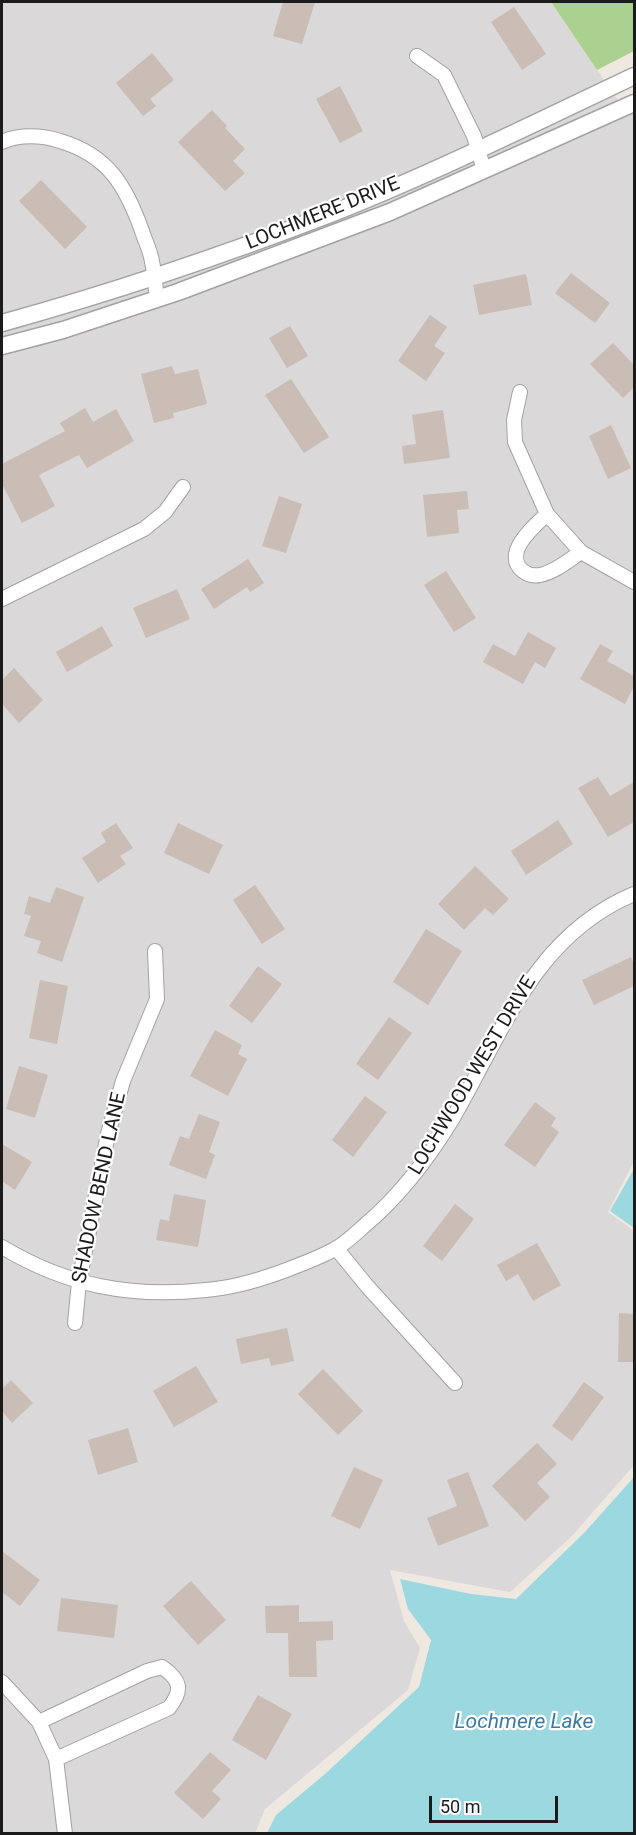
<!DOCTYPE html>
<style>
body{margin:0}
#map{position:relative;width:636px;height:1835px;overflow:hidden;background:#eee8e0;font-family:Roboto,sans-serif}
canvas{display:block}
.frame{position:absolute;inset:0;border:3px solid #1b1b1b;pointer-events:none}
.scale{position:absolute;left:429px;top:1796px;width:129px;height:27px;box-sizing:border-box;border:3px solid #1b1b1b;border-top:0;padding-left:8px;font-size:18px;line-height:21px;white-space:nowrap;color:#1b1b1b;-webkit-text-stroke:4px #fff;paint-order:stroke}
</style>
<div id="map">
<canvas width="636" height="1835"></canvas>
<div class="frame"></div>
<div class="scale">50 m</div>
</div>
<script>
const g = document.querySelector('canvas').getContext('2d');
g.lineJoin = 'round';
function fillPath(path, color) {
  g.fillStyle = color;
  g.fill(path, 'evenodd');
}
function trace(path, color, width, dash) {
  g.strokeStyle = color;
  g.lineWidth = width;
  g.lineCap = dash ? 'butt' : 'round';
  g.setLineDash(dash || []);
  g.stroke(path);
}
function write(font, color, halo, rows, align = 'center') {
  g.font = font + ' Roboto,sans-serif';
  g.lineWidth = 4.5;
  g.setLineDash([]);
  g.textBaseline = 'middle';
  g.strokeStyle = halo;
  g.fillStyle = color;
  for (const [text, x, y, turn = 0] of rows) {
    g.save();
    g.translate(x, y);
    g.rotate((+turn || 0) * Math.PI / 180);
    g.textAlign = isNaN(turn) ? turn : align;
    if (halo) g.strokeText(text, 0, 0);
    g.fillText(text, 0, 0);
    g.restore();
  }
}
fillPath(new Path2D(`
 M2 2H551L627 114 634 112V1161L608 1212 634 1231V1465L572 1536 510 1592 390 1570 404 1621 420 1648 408 1690 265 1809 255 1833 2 1834Z`), '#dad8d8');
fillPath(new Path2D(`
 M551 2H634V51L597 70Z`), '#abd191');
fillPath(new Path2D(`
 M634 1169V1228L610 1211Z
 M634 1477V1833H267L276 1815 325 1774 419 1687 431 1640 408 1609 400 1579 471 1594 516 1599 585 1532Z`), '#9cd8df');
fillPath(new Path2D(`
 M283 2H315L302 44 273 36Z
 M514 7 546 54 522 70 491 22Z
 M152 53 174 80 150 99 156 106 143 116 116 83Z
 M340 86 363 131 340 143 316 99Z
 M212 110 227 126 225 128 245 149 233 161 245 173 225 191 178 142Z
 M41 180 87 227 65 249 19 201Z
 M571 273 610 303 595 323 555 293Z
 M526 274 532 305 479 315 473 285Z
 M430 315 447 327 434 346 445 353 426 381 398 361Z
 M290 326 308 356 287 368 269 338Z
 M613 343 634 365V387L623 398 590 364Z
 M172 366 175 374 198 369 207 404 173 413 174 418 154 423 141 374Z
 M291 379 329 437 304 453 265 395Z
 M85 408 93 422 116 409 134 441 87 468 79 455 39 475 55 506 22 523 2 484V464L65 431 60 423Z
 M443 410 450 458 404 464 402 446 416 444 412 415Z
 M611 425 631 468 608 479 589 436Z
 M467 491 469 509 457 510 459 533 427 537 423 495Z
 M279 496 302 504 286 553 262 546Z
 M248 559 264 583 250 592 247 587 214 609 201 589Z
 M446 571 476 618 454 632 424 585Z
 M177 589 190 619 146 638 133 608Z
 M102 626 113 646 67 672 56 652Z
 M528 632 556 648 545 668 535 662 523 684 483 662 493 644 515 656Z
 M600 644 613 651 607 661 634 676V686L625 704 580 679Z
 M14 668 43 700 19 723 2 704V680Z
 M598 777 610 796 634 782V822L608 837 578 788Z
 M558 820 573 844 526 875 511 851Z
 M116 823 133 848 120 856 126 864 98 883 82 858 106 842 101 833Z
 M178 823 223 845 209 874 164 853Z
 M475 866 509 899 493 915 485 908 464 930 438 904Z
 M255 885 285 929 262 944 233 900Z
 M56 887 84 897 62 962 37 953 41 941 24 936 31 916 24 914 29 896 50 903Z
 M426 929 462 951 428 1005 393 982Z
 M631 957 634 965V986L594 1005 582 980Z
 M258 966 282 984 252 1023 229 1006Z
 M40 980 68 986 57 1044 29 1038Z
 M389 1017 412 1033 378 1080 356 1064Z
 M215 1030 242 1045 238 1054 247 1059 228 1096 190 1076Z
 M19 1066 48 1075 35 1118 6 1109Z
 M365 1096 387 1112 353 1157 332 1140Z
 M535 1102 556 1118 551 1126 559 1132 535 1167 504 1145Z
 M199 1114 220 1122 209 1152 215 1155 206 1179 169 1165 180 1136 189 1139Z
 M2 1144 32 1162 15 1190 2 1181Z
 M174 1194 206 1200 198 1247 156 1240 160 1219 169 1221Z
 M455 1204 474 1219 442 1261 423 1246Z
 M537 1243 561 1285 533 1301 518 1274 506 1281 497 1265Z
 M619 1313 634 1314V1362H618Z
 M287 1328 294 1361 271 1366 269 1358 241 1364 236 1339Z
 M196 1366 218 1402 174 1427 153 1391Z
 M323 1369 363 1411 338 1435 298 1394Z
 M11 1380 33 1403 12 1423 2 1411V1389Z
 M584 1382 604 1397 572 1441 552 1426Z
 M128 1428 138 1462 98 1475 88 1440Z
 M537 1443 557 1464 537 1483 550 1497 525 1521 492 1486Z
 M354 1467 383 1480 360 1529 331 1516Z
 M468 1472 489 1526 438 1546 427 1518 457 1506 447 1480Z
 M2 1551 40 1580 20 1606 2 1592Z
 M191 1581 226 1620 198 1645 163 1606Z
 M61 1598 118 1605 114 1638 57 1631Z
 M299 1605V1622L333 1621V1640L316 1641 317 1677H289L288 1633H266L265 1606Z
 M258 1695 292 1714 266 1760 232 1740Z
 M210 1752 231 1770 212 1791 221 1799 203 1819 174 1793Z`), '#cabdb6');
const minor = new Path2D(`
 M417 56 444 75 474 136 484 170
 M2 142C19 134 42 135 60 141 108 155 126 186 142 231 145 241 151 252 152 262 155 274 155 286 157 298
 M520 392 514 420 515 442 547 514 581 552 634 582
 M547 514C535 525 501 554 523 571 528 575 534 576 540 575 555 572 569 560 581 552
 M2 599 144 529 165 512 183 487
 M2 1247C67 1286 131 1298 206 1290 232 1288 256 1281 281 1272 299 1265 319 1258 335 1249 346 1243 355 1234 364 1226 401 1195 428 1159 453 1118 503 1032 534 936 634 894
 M336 1248 367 1286 455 1383
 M75 1323 79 1282 108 1134 123 1081 157 999 155 951
 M2 1682 39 1722 56 1759 65 1834
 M39 1722 147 1671 162 1667C181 1680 183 1690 169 1708L56 1759`);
const tertiary = new Path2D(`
 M2 323C114 292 224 255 333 213 436 172 535 123 634 76
 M2 346 63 330 178 292 390 212 634 103`);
trace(minor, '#a2a2a2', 16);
trace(tertiary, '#a2a2a2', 19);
trace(minor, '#fff', 14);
trace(tertiary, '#fff', 16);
write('20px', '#1b1b1b', '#fff', [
 ["LOCHMERE DRIVE",323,214,-22],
 ["LOCHWOOD WEST DRIVE",473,1076,-59],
 ["SHADOW BEND LANE",100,1188,-78]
]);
write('italic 21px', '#3d7aa1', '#fff', [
 ["Lochmere Lake",524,1723]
]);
</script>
